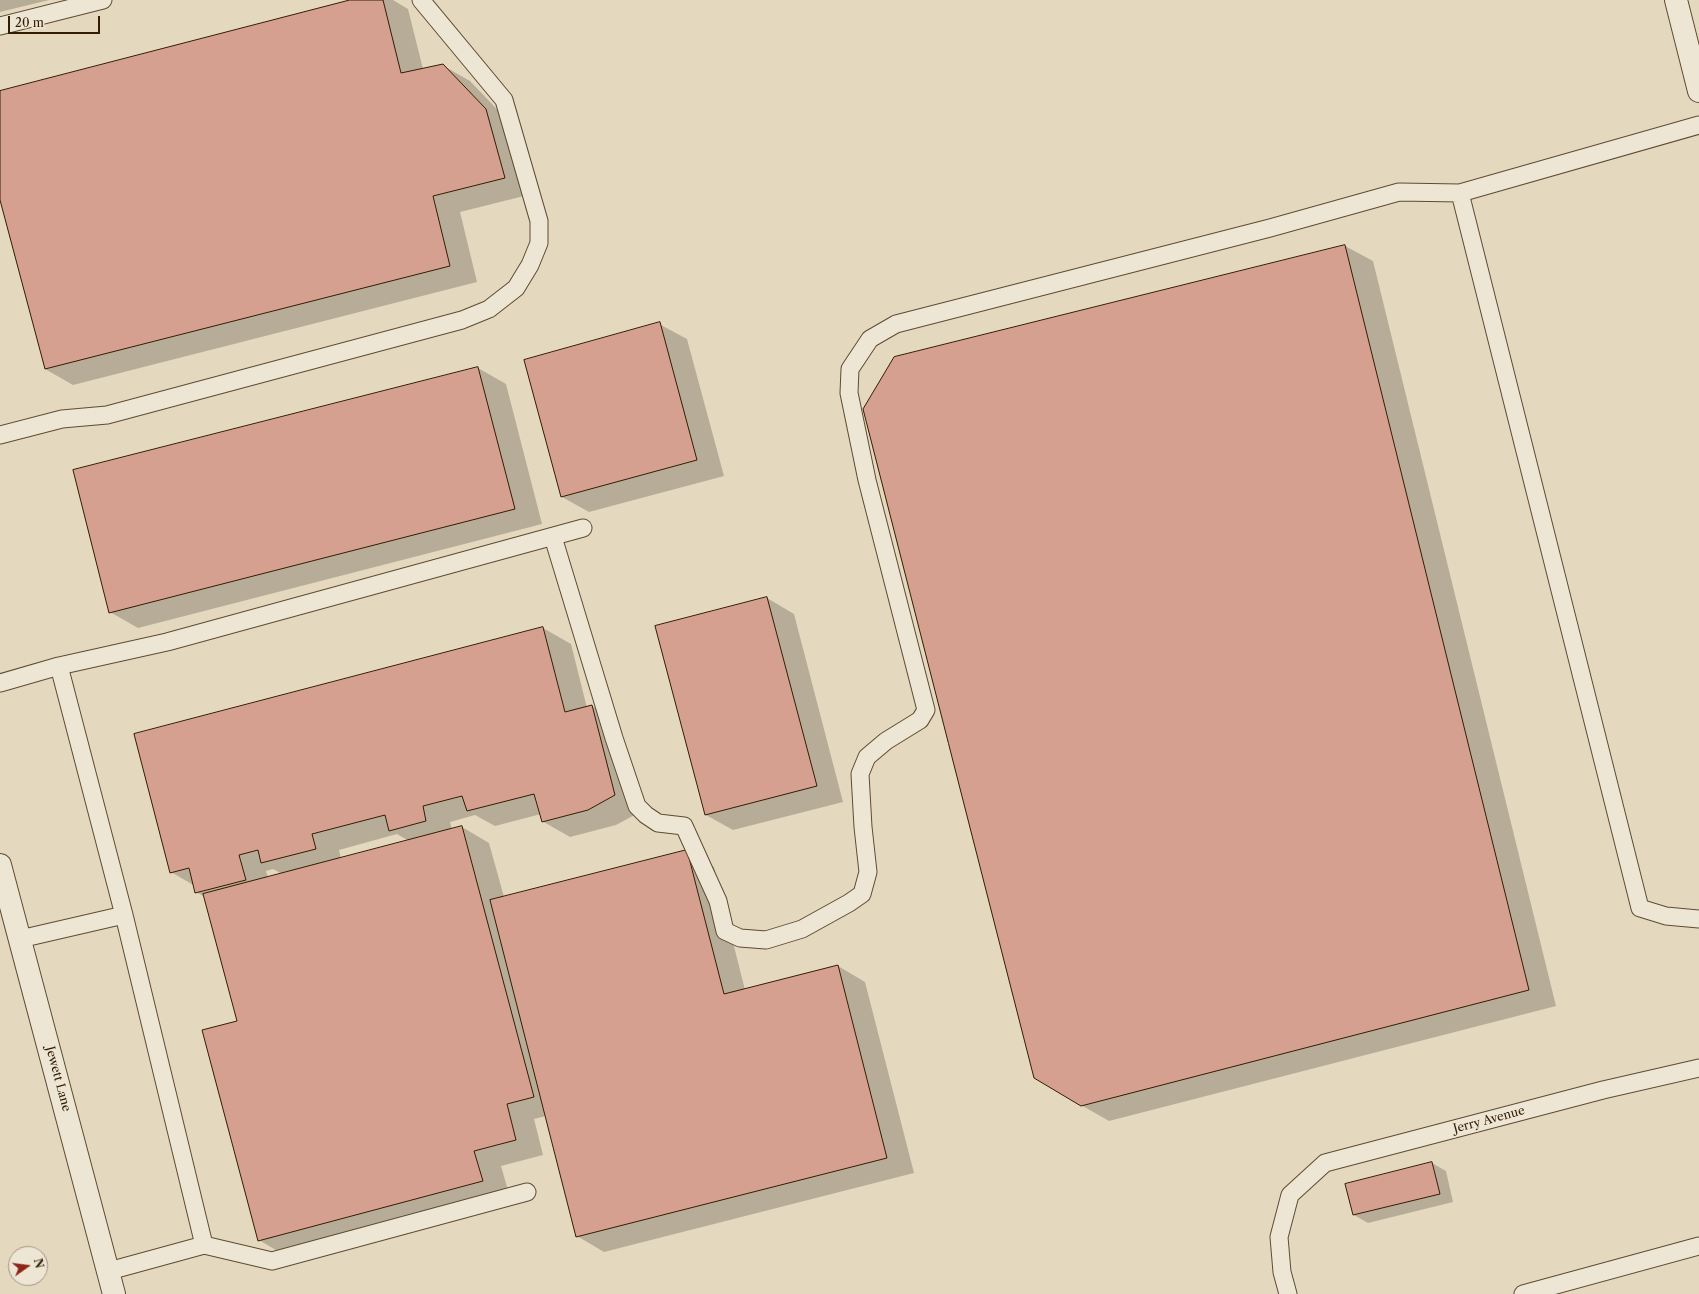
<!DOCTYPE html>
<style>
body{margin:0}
#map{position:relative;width:1699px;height:1294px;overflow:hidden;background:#e4d8bf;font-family:"Libre Caslon Text",serif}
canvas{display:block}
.north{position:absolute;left:8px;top:1246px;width:40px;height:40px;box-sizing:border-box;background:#ede6d5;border:1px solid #a39580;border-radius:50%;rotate:76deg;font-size:11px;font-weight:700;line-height:16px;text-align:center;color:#331c00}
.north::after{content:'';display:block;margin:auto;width:14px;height:18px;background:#8f2418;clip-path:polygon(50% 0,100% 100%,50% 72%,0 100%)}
.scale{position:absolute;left:8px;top:16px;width:92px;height:18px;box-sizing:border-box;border:2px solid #331c00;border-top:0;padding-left:5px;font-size:12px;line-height:14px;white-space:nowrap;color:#331c00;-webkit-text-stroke:3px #ede6d5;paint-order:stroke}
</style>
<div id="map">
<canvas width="1699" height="1294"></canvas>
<div class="north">N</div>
<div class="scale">20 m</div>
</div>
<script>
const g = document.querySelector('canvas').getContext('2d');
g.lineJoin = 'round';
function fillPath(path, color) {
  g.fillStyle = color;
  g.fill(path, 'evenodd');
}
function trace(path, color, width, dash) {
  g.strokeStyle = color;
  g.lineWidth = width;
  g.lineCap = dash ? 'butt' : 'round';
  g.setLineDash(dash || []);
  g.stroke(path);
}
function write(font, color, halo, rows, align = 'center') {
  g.font = font + ' "Libre Caslon Text",serif';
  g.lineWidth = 3;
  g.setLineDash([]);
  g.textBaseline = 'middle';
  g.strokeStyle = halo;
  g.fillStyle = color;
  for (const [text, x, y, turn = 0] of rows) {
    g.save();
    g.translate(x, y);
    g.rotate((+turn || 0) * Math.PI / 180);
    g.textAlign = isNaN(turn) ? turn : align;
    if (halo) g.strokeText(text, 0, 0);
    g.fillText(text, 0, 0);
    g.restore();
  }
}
fillPath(new Path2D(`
 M0 0H49L0 12Z
 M354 0H393L408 9 423 69 442 65 470 81 513 126 532 194 460 212 477 282 73 385 45 369 0 196V92Z
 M1345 246 1373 261 1556 1006 1109 1121 1081 1105 895 358Z
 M659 324 687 339 724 476 589 512 562 497Z
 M478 368 506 384 542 524 138 628 110 612Z
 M767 598 794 614 843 802 733 830 706 815Z
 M543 628 571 644 587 708 592 706 619 722 642 811 616 825 570 837 542 821 541 814 495 826 475 815 450 822 452 830 462 827 489 843 504 897 687 851 714 867 745 990 838 966 865 982 914 1173 604 1252 577 1236 546 1116 534 1119 543 1155 501 1166 510 1197 286 1256 259 1240 238 1022 205 897 196 892 195 886 171 872ZM397 834 409 841 341 859 339 850ZM273 869 282 874 268 878 266 871Z
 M1432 1163 1446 1171 1453 1202 1368 1223 1354 1215 1347 1184Z`), '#0003');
const building = new Path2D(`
 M350 0H383L401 73 443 64 486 109 505 178 433 196 450 266 45 369 0 200V91Z
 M1345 245 1529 990 1081 1106 1034 1078 863 409 894 357Z
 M660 322 697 460 561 497 524 360Z
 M478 367 515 509 109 613 73 470Z
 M767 597 817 786 705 815 655 626Z
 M543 627 565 712 592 705 615 795 588 810 542 822 534 794 467 811 462 796 423 806 426 821 389 831 385 815 312 834 316 849 261 863 258 850 239 855 246 880 195 893 189 868 170 873 134 734Z
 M462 826 534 1097 507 1104 516 1140 474 1151 483 1181 258 1241 202 1030 237 1021 203 894Z
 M687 850 724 994 838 965 887 1158 576 1237 490 900Z
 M1432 1162 1440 1194 1353 1215 1345 1184Z`);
fillPath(building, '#d6a091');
trace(building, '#331c00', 1);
const service = new Path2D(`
 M0 26 103 0
 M1699 125 1460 193 1640 908 1666 916 1699 919
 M0 435 62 419 107 415 462 320 489 309 516 288 530 265 539 243V221L504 100 421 0
 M553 537 614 738 637 806 646 815 658 823 684 826 718 901 725 931 740 938 766 940 802 929 849 903 862 894 868 872 863 827 860 774 867 757 886 741 920 720 926 710 867 480 849 393 850 369 870 339 896 324 1270 228 1399 192 1460 193
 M59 666 167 642 583 528
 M0 683 59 666 124 915 204 1245
 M20 939 124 915
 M109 1271 204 1245 272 1261 527 1192
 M1288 1294 1282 1272 1279 1237 1290 1195 1325 1163 1603 1090 1699 1068
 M1523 1294 1699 1246`);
const minor = new Path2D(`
 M1676 0 1699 91
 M0 865 114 1294`);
trace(service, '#5f4b30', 19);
trace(minor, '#5f4b30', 24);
trace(service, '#ede6d5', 17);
trace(minor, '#ede6d5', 22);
write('12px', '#331c00', '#ede6d5', [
 ["Jewett Lane",58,1079,75],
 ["Jerry Avenue",1489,1120,-15]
]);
</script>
